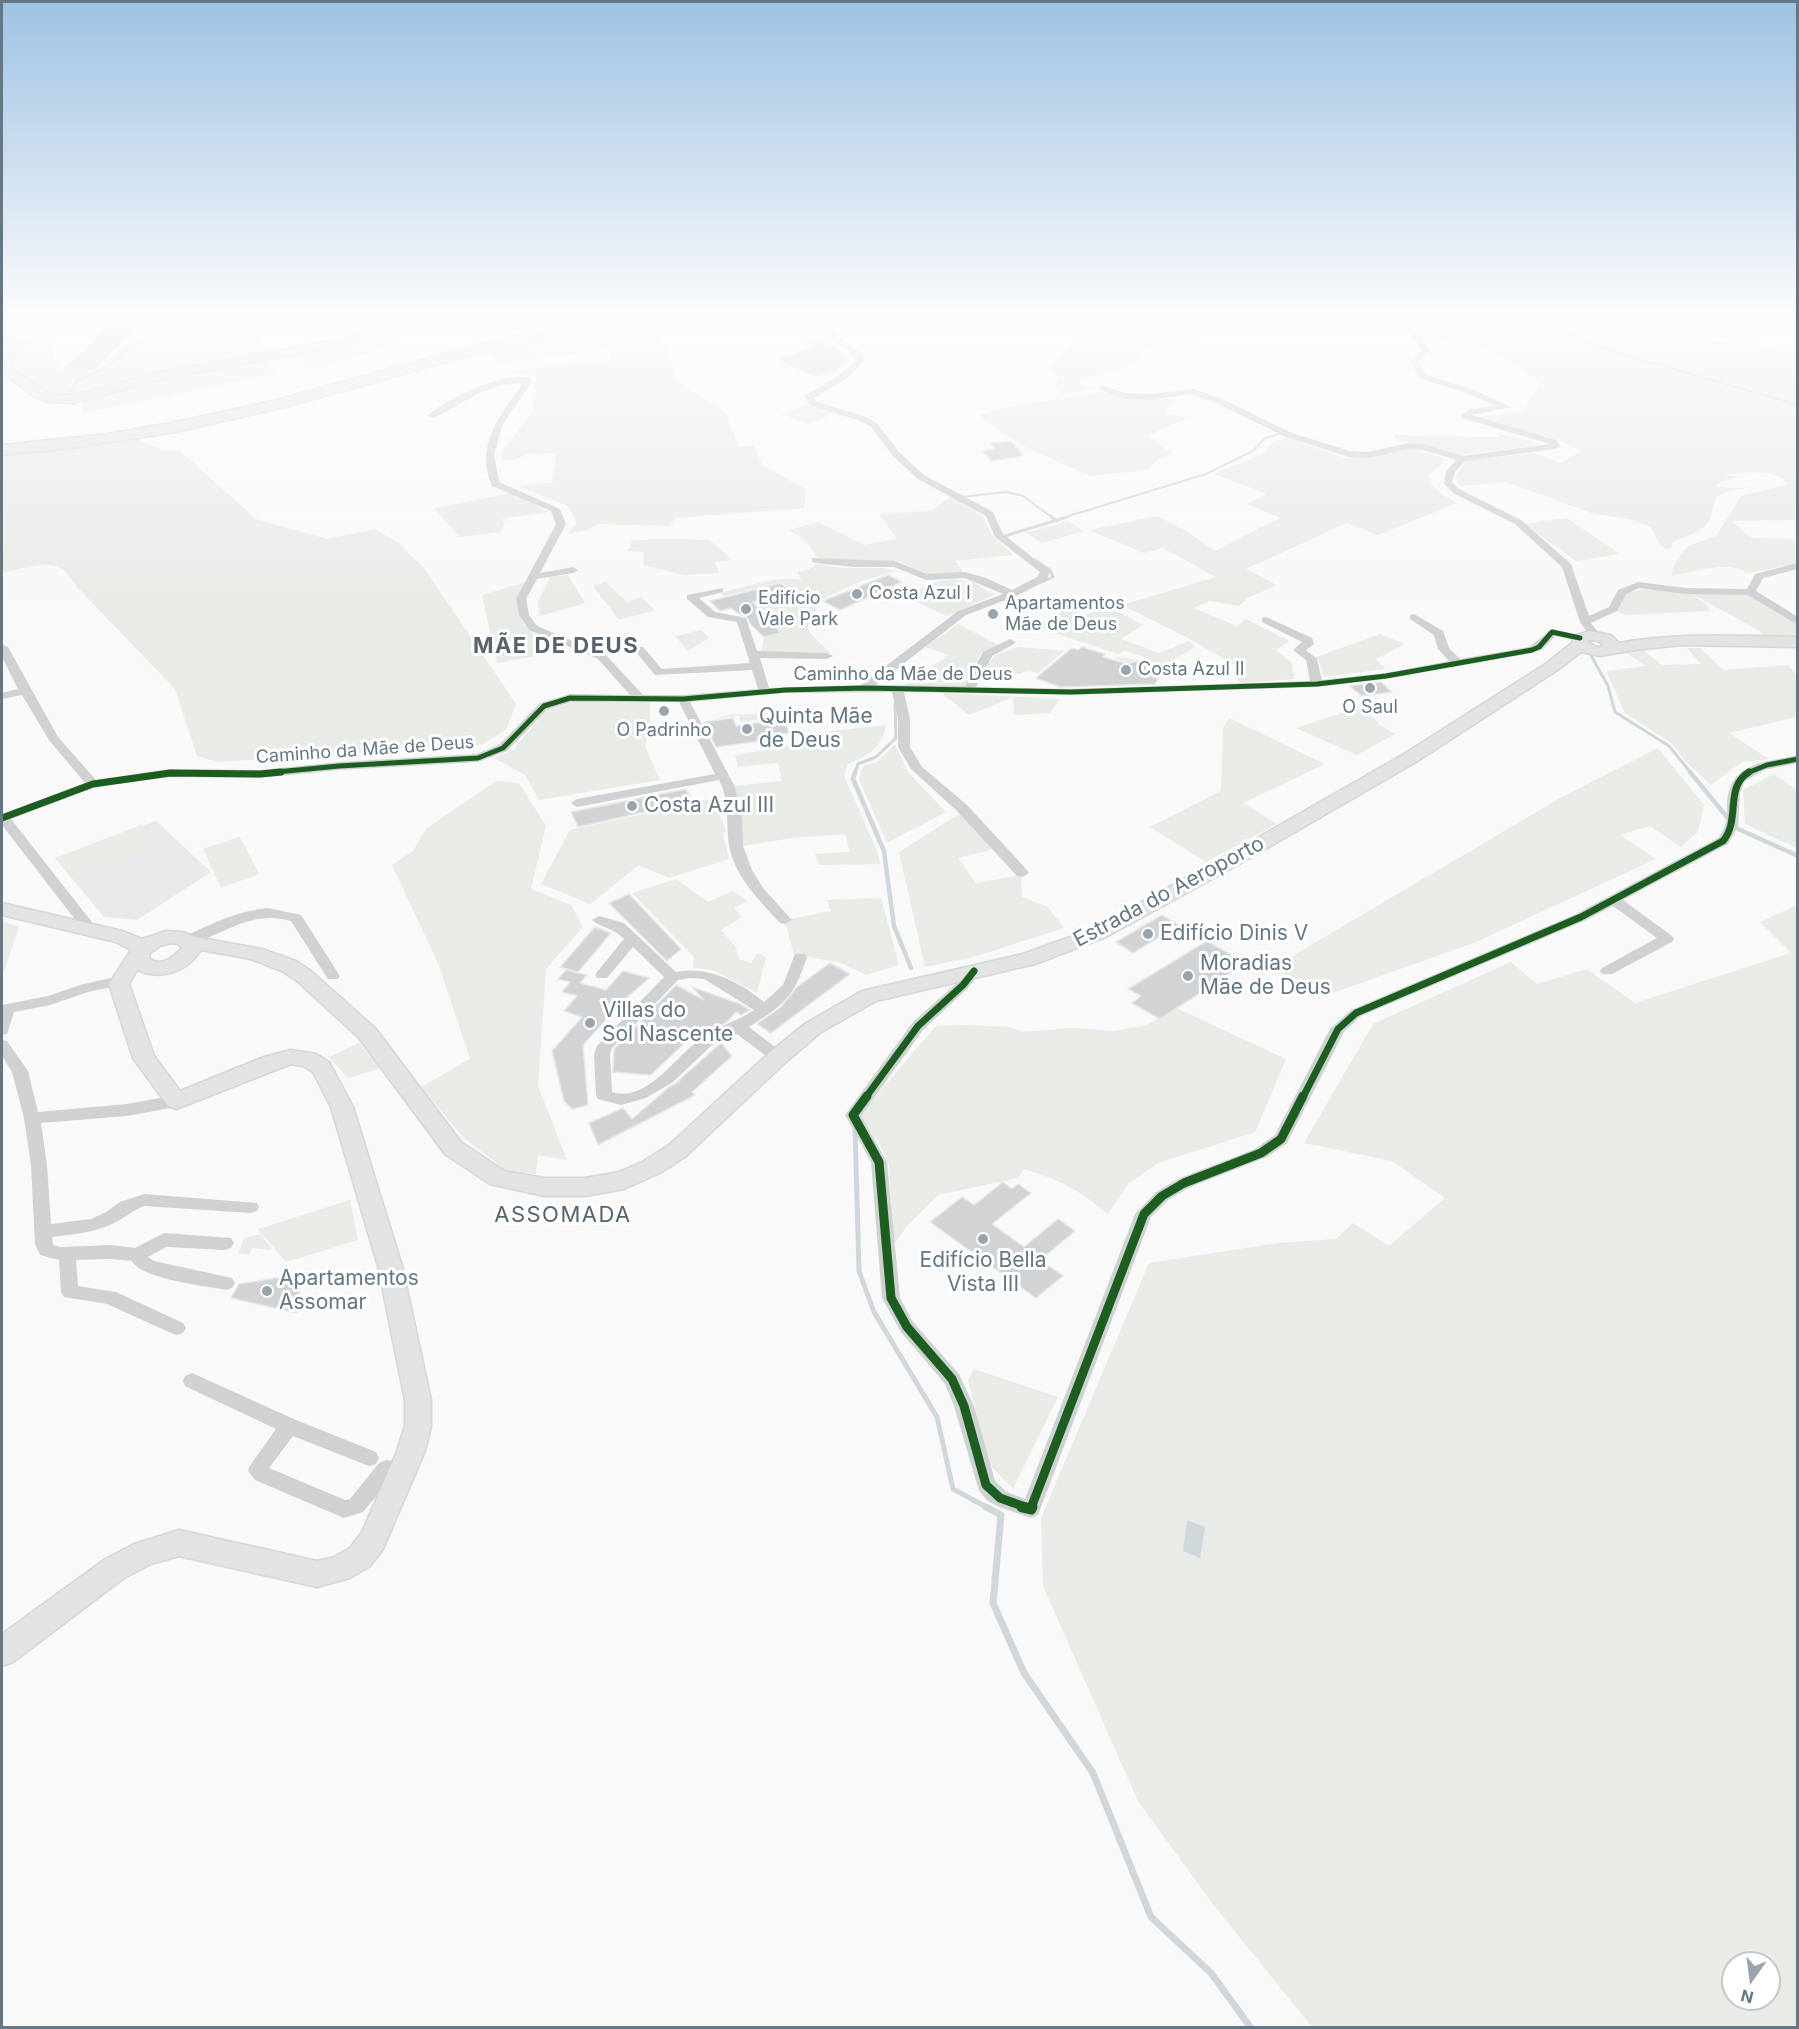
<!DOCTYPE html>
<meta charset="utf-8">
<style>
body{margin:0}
#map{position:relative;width:1799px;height:2029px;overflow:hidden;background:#f9f9f9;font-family:Inter,sans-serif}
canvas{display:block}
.frame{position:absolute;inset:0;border:3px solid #637785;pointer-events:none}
.north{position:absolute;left:1721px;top:1951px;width:60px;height:60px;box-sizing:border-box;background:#fff;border:2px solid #c1c9ce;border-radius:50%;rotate:194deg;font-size:16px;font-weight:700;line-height:24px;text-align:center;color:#637785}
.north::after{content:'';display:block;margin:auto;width:21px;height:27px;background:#98a4ae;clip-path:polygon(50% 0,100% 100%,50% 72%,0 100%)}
</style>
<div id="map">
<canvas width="1799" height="2029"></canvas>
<div class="frame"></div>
<div class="north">N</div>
</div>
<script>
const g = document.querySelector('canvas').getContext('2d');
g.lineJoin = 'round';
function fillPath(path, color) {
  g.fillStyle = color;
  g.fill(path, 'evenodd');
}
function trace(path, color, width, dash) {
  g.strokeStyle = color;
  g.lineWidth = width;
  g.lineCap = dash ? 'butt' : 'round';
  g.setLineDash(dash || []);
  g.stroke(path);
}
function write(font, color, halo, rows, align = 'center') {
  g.font = font + ' Inter,sans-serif';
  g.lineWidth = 6;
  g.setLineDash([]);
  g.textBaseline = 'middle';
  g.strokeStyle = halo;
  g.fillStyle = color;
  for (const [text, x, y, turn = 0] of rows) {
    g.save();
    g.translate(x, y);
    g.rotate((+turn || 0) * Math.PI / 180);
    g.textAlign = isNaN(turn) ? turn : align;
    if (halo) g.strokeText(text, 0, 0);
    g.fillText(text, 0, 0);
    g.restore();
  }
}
fillPath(new Path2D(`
 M156 821 211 872 137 920 104 917 55 858Z`), '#e8e9ea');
fillPath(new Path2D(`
 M181 317H220L242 325 277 329 254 334 271 353 73 396 52 395 12 368 21 347 13 339 2 335V333L51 343 56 362 64 361 56 370H95L101 368 128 341 150 336Z
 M344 317H415L351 339 323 322Z
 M431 317H649L653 318 426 335 405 324Z
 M1138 317H1207L1233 329 1150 348 1133 365 1079 381 1080 385 1093 389 1061 395 1054 386 1059 376 1049 371C1069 335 1099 326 1138 317Z
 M1415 317H1768L1739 322 1697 341 1759 344 1797 353V520L1732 521 1751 538 1792 539 1797 546V564L1747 573C1728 560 1694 572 1672 576L1673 567 1682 553 1688 546 1716 536 1741 496 1789 484C1774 467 1743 473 1724 475L1739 477 1716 484 1717 487 1740 488 1773 483 1728 491 1716 497C1709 532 1703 529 1673 542L1671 548 1666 549 1660 545 1651 527 1630 519 1594 514 1506 482 1460 486 1455 477 1467 460 1536 453 1560 463 1582 451 1556 439 1477 417 1523 412 1541 382 1492 351 1421 338 1410 329 1429 324Z
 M643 330 659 331 661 339 671 355 674 378 725 412 739 447 754 445 762 465 806 489 804 508 675 518 670 526 598 524 585 531 568 533 577 524 568 506 518 486 552 483 556 453 527 454 512 461 504 460 501 453 532 412 536 376 501 373 579 361H612L609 350 594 351 501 364 489 353C540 339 590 332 643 330Z
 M376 334 397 344 313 370 288 354Z
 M266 360 278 373 82 413 81 400 157 378Z
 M1100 391 1134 399 1175 398 1164 413 1188 418 1147 436 1174 454 1157 460 1147 470 1090 476 1023 446 979 416C1018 401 1060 401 1100 391Z
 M807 405 835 414 810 424 780 414Z
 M1498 434 1528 440 1539 445 1454 456 1393 438 1396 435 1500 437Z
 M1287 437 1346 459 1388 448 1400 447 1414 449 1443 458 1444 461 1429 476C1430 490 1446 496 1457 503L1378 535 1347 523 1246 569 1277 585 1248 598 1239 606 1210 601 1193 608 1237 626 1246 619 1289 641 1276 650 1291 662 1295 679 1240 683 1233 674 1245 671 1188 638 1122 605 1216 577 1163 548 1144 553 1089 530 1158 516 1188 532 1215 551 1280 518 1247 504 1267 494 1214 474 1263 454 1273 442Z
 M137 439 162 450H179L256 519 327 539 375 529 396 541 424 568 516 704 506 730 481 745 217 762 197 756 175 689 77 587C73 582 69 576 65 571 51 558 18 570 2 573V456Z
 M511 493 549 512 502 519 505 522 501 532 459 537 434 508Z
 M952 496 982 516 992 535 1013 555 955 561 964 573 928 574 898 561 854 562 819 558 802 538 789 530 819 522 864 545 897 539 879 514 931 511Z
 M1567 518 1620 554 1576 561 1524 524Z
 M1068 521 1084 531 1042 543 1026 533Z
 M656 539 710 540 732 560 715 562 719 573 684 575 643 565 644 552 628 551 632 541Z
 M816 564 844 568H883L896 571 864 580 822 599 819 591 815 589 820 595C814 634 791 617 831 653L761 652 764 638 781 633 779 629 783 628 754 602 793 591 781 582 724 596 720 593C737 589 788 573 802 581L797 572 808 570Z
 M568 575 585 603 540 616 538 602 550 577Z
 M952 579 973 582 994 595 947 616 904 596 938 581Z
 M527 582 516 599C523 631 526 630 554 644L541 655 497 663 482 595Z
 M606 582 627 602 641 597 655 610 619 620 593 586Z
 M1647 588 1742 591 1797 624V636L1762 635 1758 630 1690 593 1707 605 1711 611 1627 615 1615 611 1624 593Z
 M1106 605 1143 625 1121 639 1159 653 1189 641 1195 647 1175 659 1168 669 1164 670 1165 667 1148 661 1144 664 1135 660 1127 664 1113 657 1142 660 1147 657 1124 651 1118 654 1036 627 1068 608 1086 615Z
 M958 624 999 645 981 653 964 687 903 686 949 655 925 647Z
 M701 630 709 638 688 651 675 636Z
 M1380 634 1405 644 1376 659 1385 669 1324 677 1319 662 1314 658Z
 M1019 647 1064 651 1038 673 1028 670 1020 674 987 666 995 655Z
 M1687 648H1700L1724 670 1788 665 1797 676V717L1729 733 1769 759 1742 762 1711 785 1686 762 1671 743 1625 713 1606 671 1646 666 1623 651 1643 650 1662 665 1701 664Z
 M944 693 1060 699 1050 713 1014 715 1013 697 969 715 944 695Z
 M570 702H650V721L645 747 660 780 539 800 525 775 494 758 512 751 548 709Z
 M1363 706 1380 725 1395 734 1357 755 1296 728Z
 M812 711 814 714 740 722 739 716 716 718 728 715Z
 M1229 718 1325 764 1243 803 1277 824 1206 862 1150 827 1221 791 1223 728Z
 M886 725C882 748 869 755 848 764L844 776 878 853 880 864 819 865 815 854 850 852 845 834 792 838 743 846 734 786 782 781 778 763 738 767 735 755 790 746 806 734Z
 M895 744 908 772 946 812 887 843 859 779 863 766 877 762Z
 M1658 748 1704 805 1698 832 1681 847 1650 826 1620 835 1656 859 1476 942 1327 995 1272 968 1562 797Z
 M1774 774 1797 790V848L1745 824 1743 790Z
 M496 781 519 783 546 826 531 889 571 905 583 927 546 969 538 1086 567 1160 538 1155 536 1174 506 1171 463 1137 421 1087 470 1059 438 963 392 865 413 851 426 829Z
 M713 799 726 831 723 833 729 859 669 878 639 865 590 904 541 884 570 830Z
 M962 812 994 849 958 858 976 883 1021 875 1022 897 1048 907 1064 928 974 957 925 967 899 852Z
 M141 825 160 845 73 879 55 858Z
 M240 837 259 874 221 888 203 849Z
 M676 879 708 902 733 891 747 901 734 908 742 917 721 930 735 946 739 959 751 963 758 953 766 957 757 993 713 970 693 968 694 957 632 893Z
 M161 892 169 899 134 914 127 906Z
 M881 898 899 965 866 975 839 962 794 955 785 920 831 911 827 900Z
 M1797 905V2027H1312L1212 1903 1138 1801 1043 1586 1041 1518 1149 1263 1277 1243 1336 1239 1353 1223 1389 1246 1445 1198 1392 1161 1304 1143 1373 1024 1511 962 1537 984 1587 969 1635 1003 1791 953 1760 922ZM1733 1963H1769V1999H1733Z
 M2 921 19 927 2 977Z
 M1176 1008 1286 1059 1255 1132 1158 1163 1128 1184 1108 1214C1077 1189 1063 1181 1024 1169L1018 1178 938 1195 907 1226 894 1244 889 1165 878 1141 857 1118 936 1026 966 1025 1008 1027 1023 1032 1072 1028 1114 1031 1147 1025Z
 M359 1043 382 1068 348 1078 329 1057Z
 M350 1200 358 1240 286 1262 258 1229Z
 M261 1234 272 1250 252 1248 249 1255 238 1253 244 1238Z
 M974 1369 1058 1397 1013 1489 989 1464 968 1380Z`), '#e8ebe6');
fillPath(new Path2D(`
 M1187 1520 1205 1527 1200 1558 1183 1551Z`), '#d0d7db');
trace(new Path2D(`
 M1526 317 1611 351 1798 405
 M825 332 842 345
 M852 350 860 353 864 359 852 372
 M71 392 76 382 107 367 130 346 163 333 180 317
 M961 497 1006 492 1023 496 1053 518
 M1062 518 1206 474 1253 451 1265 438 1280 434`), '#d0d7db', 2);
trace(new Path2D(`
 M1051 517 1057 521
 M1007 538 1005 536 1067 517
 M1035 560 1050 570 1053 577 1042 582
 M1588 650 1608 686 1615 712 1669 746 1691 773
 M855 773 858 764 876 757 896 738 895 704`), '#d0d7db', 3);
trace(new Path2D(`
 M855 772 853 779 884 851 894 926 911 968
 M1690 772 1736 828 1798 856`), '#d0d7db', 4.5);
trace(new Path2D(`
 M855 1128 859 1271 874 1312 937 1417 953 1489 988 1508`), '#d0d7db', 5);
trace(new Path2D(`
 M986 1507 1001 1515 993 1603 1024 1673 1093 1773 1151 1917 1211 1973 1251 2028`), '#d0d7db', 7);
const building = new Path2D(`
 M112 321H142L95 370 62 371Z
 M822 339 849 357 836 371 815 377 779 361 784 357 810 349 807 347 812 346 806 342Z
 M1011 441 1024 456 992 461 982 451 995 449 990 443Z
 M888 575 902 582 840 610 823 601Z
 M781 583 791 592 752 602 781 628 777 629 781 633 764 637 751 625 746 616 739 614 731 608 720 611 710 601Z
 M1082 647 1105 654 1103 657 1127 664 1135 661 1144 664 1148 662 1164 667 1155 684 1060 687 1036 678 1072 648 1078 650Z
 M1381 682 1392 692 1362 696 1349 686Z
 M733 718 736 726 784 719 789 733 781 734 782 738 716 747 704 722Z
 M686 789 693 801 578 827 571 812Z
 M629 894 681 949 667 961 609 903Z
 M1162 915 1179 925 1133 953 1116 942Z
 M595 927 611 933 578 972 560 967Z
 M1207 941 1246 963 1160 1019 1132 1003 1141 996 1128 989Z
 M830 963 850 974 771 1033 757 1024 781 1007 797 987Z
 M566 970 587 975 580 983 606 990 623 971 649 978 624 1000 583 1045 588 1105 572 1109 564 1101 552 1051 582 1017 564 1011 577 996 562 992 570 982 558 979Z
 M676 985 704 1000 692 987 740 1004 750 1010 741 1015 736 1012 727 1022 700 1036 693 1035 651 1075 613 1072 614 1049Z
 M721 1043 732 1056 692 1092 695 1095 598 1145 589 1123 623 1108 632 1119 669 1087 680 1081H678Z
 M1003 1182 1012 1189 1018 1184 1031 1193 992 1224 1024 1247 1058 1219 1075 1231 1040 1260 1063 1276 1036 1298 930 1222 962 1197 974 1205Z
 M302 1274 297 1313 231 1298 239 1284Z`);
fillPath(building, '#d1d3d4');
trace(building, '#e8e8e8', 1.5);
const secondary = new Path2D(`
 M414 317H429L348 344 158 380 74 403 47 402 34 396 2 373V358L9 347 2 341V334L12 337 21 347 14 358 11 369 53 395H74L157 373 346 338Z
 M1590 631 1611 635 1619 643C1678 632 1738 636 1798 637V647L1681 645 1635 650 1600 656 1581 652 1559 669 1416 762 1245 861 1106 937 1035 964 876 1001 820 1033 786 1062 685 1157 660 1173 624 1189 585 1196H544L490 1184 445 1154 359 1038 297 981 282 971 251 959 201 950C187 972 161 981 137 970L129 984 154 1056 180 1091 264 1057 291 1050 316 1054 329 1062 353 1107 402 1266 431 1400V1426L425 1451 383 1549 370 1566 350 1578 317 1587 179 1556 151 1564 124 1578 13 1662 2 1666V1634L104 1560 134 1544 179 1530 317 1561 334 1557 350 1548 362 1532 397 1451 405 1426V1400L378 1266 331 1107 313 1072 303 1066 291 1064 184 1106 176 1109 168 1106 133 1058 109 984 131 950 116 942 2 915V903L122 931 142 939 166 931 183 932 195 937 262 949 296 961 311 971 375 1028 461 1142 504 1171 544 1178H585L619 1172 644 1161 669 1145 770 1052 806 1023 862 991 1023 954 1092 929 1231 853 1404 754 1547 663 1572 643 1574 636ZM1590 640 1598 641 1605 646 1596 647 1587 641ZM171 943 178 944 182 948C173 957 162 967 150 959L149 954 160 946Z`);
const highway = new Path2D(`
 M812 317H885L878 321 772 327 765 323 772 319Z
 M629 322 634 323 636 326 634 329 556 338 483 352 285 407 176 432 72 448 2 455V445L107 434 176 422 273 401 483 343 556 329Z`);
trace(secondary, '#d5d6d7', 3);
trace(highway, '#d6d7d7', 3);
fillPath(new Path2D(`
 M144 317H178L168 321Z
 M1379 317C1400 315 1422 331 1429 351L1418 362 1427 375 1472 389 1511 407 1472 415 1557 440 1560 446 1555 449 1465 461 1455 472 1452 482 1459 489 1521 520 1571 564 1589 616 1609 607 1618 590 1638 582 1686 588 1747 589 1755 574 1798 563V569L1763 578 1756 591 1798 617V625L1748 595 1686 594 1639 588 1626 594 1617 611 1591 623 1601 636 1599 638H1591L1580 622 1562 567 1515 524 1453 493 1444 484 1446 471 1456 460 1423 450 1409 449 1368 458 1349 457 1286 437 1214 402 1190 394 1150 400 1125 399 1098 389 1102 386 1126 393 1150 394 1194 389 1220 398 1292 433 1350 451 1368 452 1409 443 1424 444 1462 456 1550 444 1462 418V414L1471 409 1497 406 1466 393 1421 379 1410 362 1421 351C1414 329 1395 328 1379 317Z
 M830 328 865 359 847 378 814 398 817 402 864 416 877 423 899 452 924 475 993 512 1003 534 1050 571 1046 581 1016 596 966 615 876 685 965 686 983 652 1010 639 1016 642 1014 644 992 656 976 687 1071 689 1310 681 1306 660 1293 650 1302 642 1262 622V618L1266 617 1312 638 1314 644 1306 650 1317 659 1322 680 1386 673 1449 661 1438 649 1434 635 1410 619V615L1414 614 1443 631 1449 648 1460 659 1529 647 1552 629 1584 636 1586 638 1580 641 1555 636 1543 649 1532 653 1386 679 1317 687 1071 695 904 692 910 719V747L922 767 967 805 1027 870 1029 873 1022 877 1017 876 957 811 911 769 898 747V719L892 692 785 693 690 702 735 787 742 818 743 846 752 870 763 888 792 920 785 924 780 923C760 901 734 876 729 845 726 823 730 801 719 780L577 807 571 803 577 799 715 774 679 702H571L548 709 507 751 478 762 339 770 260 778 170 777 95 787 11 819 91 921 93 924 91 927H81L2 825V814L85 783 49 740 22 695 2 699V693L18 689 2 657V644L8 647 58 737 96 780 170 769 260 770 339 762 476 754 499 745 540 703 570 694 630 695 598 659 529 630 519 615 516 599 556 524 551 511 492 486C474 445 501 415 523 383L503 385 481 392 434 418 427 416C444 400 512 366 533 380L503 424 494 455 499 482 560 509 566 524 540 573 573 567 578 570 573 573 537 579 526 599 529 615 537 626 606 655 643 695H683L758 689 752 670 655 675 635 651V647H643L662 669 750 663 737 622 708 617 687 599V595L723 588V592L699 598 715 612 746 618 757 651 827 653 833 656 827 659 760 658 769 688 861 685 958 611 1003 594 965 578 926 580 894 567H854L816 563 812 562V558L895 561 927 574 965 572 986 578 1012 590 1037 577 1040 572 995 537 986 516 918 479 893 456 871 427 858 420 811 406 805 397 806 395 841 374 857 359 827 332 826 330Z
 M1798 755V763L1764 770 1745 781 1740 793 1738 827 1728 844 1623 900 1672 936 1674 939 1672 942 1612 974H1602L1600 971 1602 968 1657 938 1613 906 1586 920 1361 1016 1344 1032 1287 1143 1267 1157 1190 1187 1168 1200 1151 1217 1038 1515 1031 1518 999 1507 988 1501 979 1491 954 1406 945 1384 901 1332 882 1298 871 1162 845 1115 913 1022 958 982 969 968 974 966 981 971 968 988 923 1030 861 1116 887 1162 900 1298 913 1322 959 1374 974 1406 995 1481 1007 1492 1025 1499 1135 1214 1156 1192 1178 1179 1255 1149 1275 1135 1330 1029 1351 1010 1576 914 1718 838C1726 829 1727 819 1727 807 1728 762 1762 763 1798 755Z
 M268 908 301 915 340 976 338 979H328L291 921C251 909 225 935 188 944L181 940 183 937C211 924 237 911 268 908Z
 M599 916 624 923 676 972C706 965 741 982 764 1002L783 985 795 954H805L807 957C794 997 784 1005 749 1027L783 1053 786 1057 783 1061H773L737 1034 712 1045 673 1082 646 1098 621 1105 598 1099 596 1095 594 1054 597 1046 664 977 633 947 607 978H597L595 975 597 972 624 939C612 927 601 928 592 920ZM690 978 704 979 754 1010C736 1022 716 1027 700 1039 676 1056 647 1103 612 1092L610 1054 612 1048 678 980Z
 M120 976 125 978 127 981 125 984 88 992 50 1005 14 1012 7 1034 2 1035V1005L48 996 80 985Z
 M2 1040 7 1041 28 1071 38 1112 127 1104 176 1095 182 1097 184 1101 182 1105 176 1107 127 1116 41 1123 47 1165 51 1224 91 1219 106 1212 120 1202 144 1194 257 1203 259 1207 257 1211 251 1213 144 1206C133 1210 126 1217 116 1222 96 1233 74 1234 52 1237L53 1245 60 1247 110 1245 135 1248 164 1233 231 1238 234 1243 231 1248 225 1250 166 1247 148 1257 154 1261 232 1278 235 1283 232 1288 226 1290C206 1286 141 1279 132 1261L110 1259 76 1260 78 1286 116 1292 183 1323 186 1328 183 1333 177 1335 171 1333 107 1304 64 1297 61 1292 59 1260 40 1255 35 1244 31 1165 24 1118 12 1072 2 1056Z
 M192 1373 296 1420 376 1452 379 1458 376 1464 369 1466 293 1436 269 1468 345 1500 350 1499 379 1463 386 1460 410 1463 413 1469 410 1475 391 1478 363 1512 344 1518 255 1480 248 1471 249 1467 276 1429 185 1386 183 1381 185 1376Z`), '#cfd1d2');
fillPath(secondary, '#e2e3e4');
fillPath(highway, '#e2e3e4');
const highwayBridge = new Path2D(`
 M629 326 772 323`);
trace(highwayBridge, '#d6d7d7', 17, []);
trace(new Path2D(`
 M812 317 830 330`), '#cfd1d2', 9);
trace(highwayBridge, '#e2e3e4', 16);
trace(new Path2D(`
 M167 773H206
 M266 773 339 766 478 758 503 748 544 706 570 698 683 699 785 690 864 688 1071 692 1317 684 1386 676 1532 650 1539 647 1552 632 1580 638
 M1747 773 1767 765 1798 759`), '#1b5e20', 5);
trace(new Path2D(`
 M2 818 93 784 170 773 260 774 281 772
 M866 1097 918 1026 963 985 974 971
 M1303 1097 1338 1029 1356 1013 1581 917 1723 841C1741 820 1724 787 1749 772`), '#1b5e20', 7);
trace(new Path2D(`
 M867 1096 853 1115 879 1162 891 1298 907 1327 952 1379 964 1406 986 1485 1000 1498 1028 1508
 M1031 1508 1144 1214 1162 1196 1184 1183 1261 1153 1281 1139 1303 1096`), '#1b5e20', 9);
trace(new Path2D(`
 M1022 1507 1031 1509 1032 1507`), '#1b5e20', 11);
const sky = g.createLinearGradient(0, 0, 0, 601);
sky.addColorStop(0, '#9ec2e3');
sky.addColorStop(0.53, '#fcfcfc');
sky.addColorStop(1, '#fcfcfc00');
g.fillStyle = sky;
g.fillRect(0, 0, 1799, 601);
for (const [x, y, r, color] of [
 [857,594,6,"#98a4ae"],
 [746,609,6,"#98a4ae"],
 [993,614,6,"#98a4ae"],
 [1126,670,6,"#98a4ae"],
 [1370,688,6,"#98a4ae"],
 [664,711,6,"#98a4ae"],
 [747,729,6,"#98a4ae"],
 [632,806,6,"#98a4ae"],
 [1148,934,6,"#98a4ae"],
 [1188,976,6,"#98a4ae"],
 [590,1023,6,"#98a4ae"],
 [983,1239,6,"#98a4ae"],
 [267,1291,6,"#98a4ae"]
]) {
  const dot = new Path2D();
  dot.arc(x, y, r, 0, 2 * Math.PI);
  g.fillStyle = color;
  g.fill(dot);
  trace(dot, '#fff', 2);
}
write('18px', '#637785', '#fff', [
 ["Costa Azul I",869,594],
 ["Edifício",758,599],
 ["Vale Park",758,620],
 ["Apartamentos",1005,604],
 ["Mãe de Deus",1005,625],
 ["Costa Azul II",1138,670],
 ["O Saul",1370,708,"center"],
 ["O Padrinho",664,731,"center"]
], 'left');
write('18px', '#637785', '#fff', [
 ["Caminho da Mãe de Deus",903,675],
 ["Caminho da Mãe de Deus",365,750,-4]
]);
write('21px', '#637785', '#fff', [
 ["Quinta Mãe",759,717],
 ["de Deus",759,741],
 ["Costa Azul III",644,806],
 ["Edifício Dinis V",1160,934],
 ["Moradias",1200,964],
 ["Mãe de Deus",1200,988],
 ["Villas do",602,1011],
 ["Sol Nascente",602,1035],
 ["Edifício Bella",983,1261,"center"],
 ["Vista III",983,1285,"center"],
 ["Apartamentos",279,1279],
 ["Assomar",279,1303]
], 'left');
write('21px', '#637785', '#fff', [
 ["Estrada do Aeroporto",1169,892,-28]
]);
g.letterSpacing = '1.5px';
write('bold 22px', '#56646f', '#fff', [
 ["MÃE DE DEUS",556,646]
]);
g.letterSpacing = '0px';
g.letterSpacing = '1.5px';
write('22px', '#56646f', '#fff', [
 ["ASSOMADA",563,1215]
]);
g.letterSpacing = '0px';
</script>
